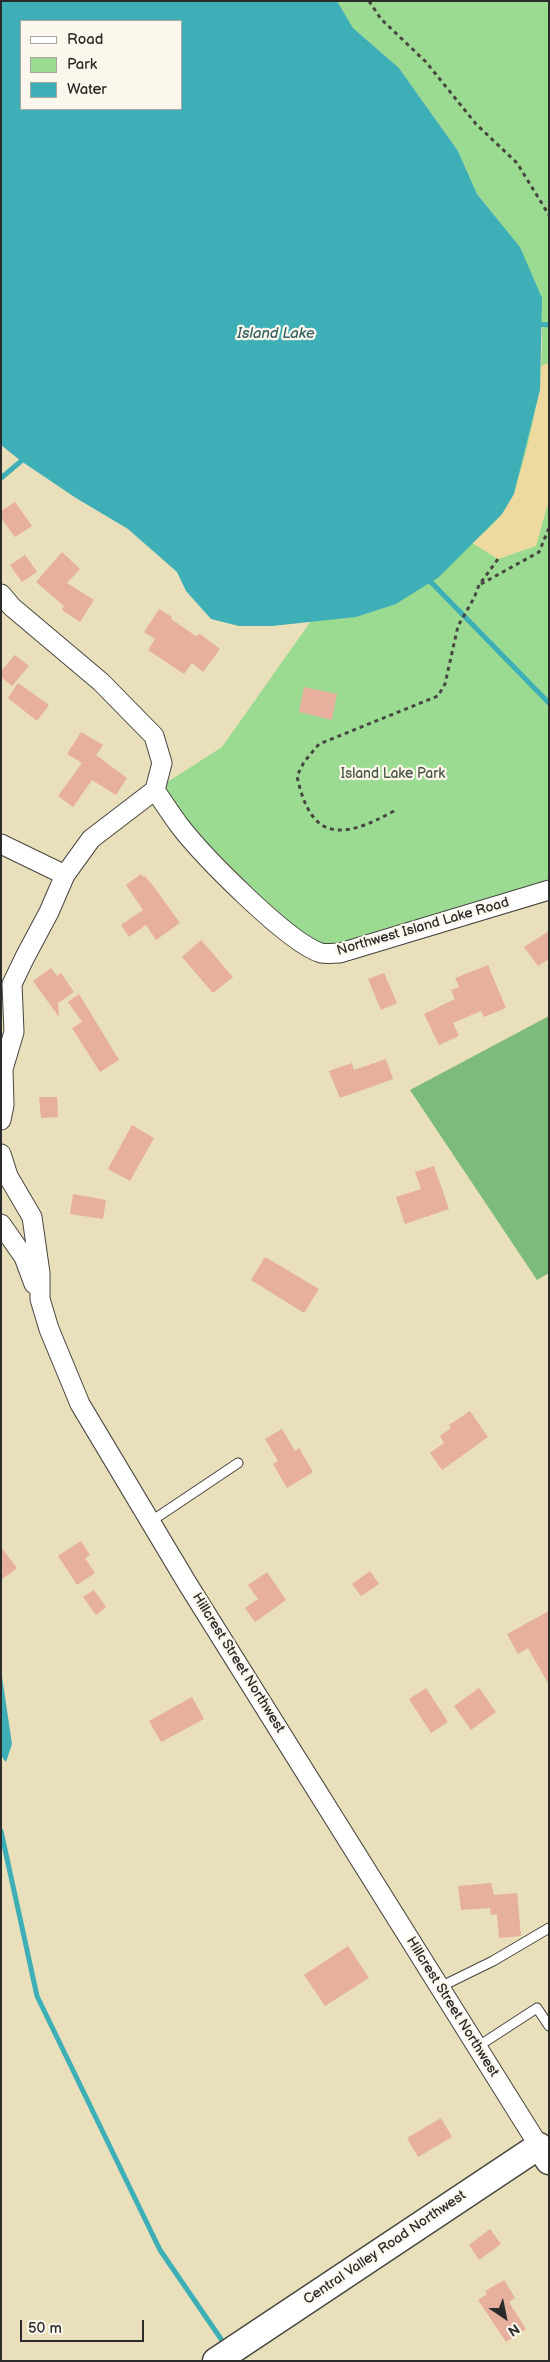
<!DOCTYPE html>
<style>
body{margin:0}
#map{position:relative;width:550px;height:2362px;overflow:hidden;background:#e9dfba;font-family:"Balsamiq Sans",sans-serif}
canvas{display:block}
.frame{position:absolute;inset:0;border:2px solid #2b2b2b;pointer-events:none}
.legend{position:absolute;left:20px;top:20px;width:162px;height:90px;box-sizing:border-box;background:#fbf7ec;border:1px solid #a8a59f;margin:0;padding:6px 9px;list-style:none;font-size:15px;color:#2b2b2b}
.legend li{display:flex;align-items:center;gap:10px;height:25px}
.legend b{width:25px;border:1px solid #a8a59f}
.north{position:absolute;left:480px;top:2292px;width:50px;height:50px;-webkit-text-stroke:4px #fbf7ec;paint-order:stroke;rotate:146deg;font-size:14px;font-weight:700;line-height:20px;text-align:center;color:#2b2b2b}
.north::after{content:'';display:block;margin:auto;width:18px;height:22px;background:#2b2b2b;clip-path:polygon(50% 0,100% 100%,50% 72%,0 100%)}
.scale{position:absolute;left:20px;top:2320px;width:124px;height:22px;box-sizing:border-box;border:2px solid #2b2b2b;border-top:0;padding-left:6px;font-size:15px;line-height:18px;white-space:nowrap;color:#2b2b2b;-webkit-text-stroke:4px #fbf7ec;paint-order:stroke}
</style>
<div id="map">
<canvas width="550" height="2362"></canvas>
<div class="frame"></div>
<ul class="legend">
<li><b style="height:6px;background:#fff"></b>Road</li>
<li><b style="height:14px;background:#9bdb91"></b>Park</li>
<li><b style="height:14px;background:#3eafb6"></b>Water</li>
</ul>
<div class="north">N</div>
<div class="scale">50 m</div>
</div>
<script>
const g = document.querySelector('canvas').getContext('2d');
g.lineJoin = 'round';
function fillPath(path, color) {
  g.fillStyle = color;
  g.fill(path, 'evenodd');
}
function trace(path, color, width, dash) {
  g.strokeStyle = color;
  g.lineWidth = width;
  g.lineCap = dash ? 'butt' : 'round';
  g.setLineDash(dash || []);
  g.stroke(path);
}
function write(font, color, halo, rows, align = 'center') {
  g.font = font + ' "Balsamiq Sans",sans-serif';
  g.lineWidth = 4.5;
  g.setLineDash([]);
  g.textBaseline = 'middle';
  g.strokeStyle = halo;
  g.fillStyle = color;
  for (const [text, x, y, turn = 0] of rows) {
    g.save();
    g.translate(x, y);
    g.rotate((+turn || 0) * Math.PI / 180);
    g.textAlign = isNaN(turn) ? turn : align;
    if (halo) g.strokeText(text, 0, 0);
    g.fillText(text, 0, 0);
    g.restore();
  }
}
fillPath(new Path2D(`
 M337 1H549V890L340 953 299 942 155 790 222 747 311 621 356 617 439 577 514 494 540 390 542 344V325L520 247 477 194 458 151 399 68 353 28Z`), '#9bdb91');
fillPath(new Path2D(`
 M549 1016V1273L537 1280 410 1090Z`), '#7cbb7b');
fillPath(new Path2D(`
 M549 363V500L536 546 498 559 472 543C482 534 494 524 502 514 521 489 540 398 541 366Z`), '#eeda9e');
fillPath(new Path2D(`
 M1 1H337L353 28 399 68 458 151 477 194 520 247 542 298 540 390 514 494 502 514 439 577 396 604 356 617 272 626H239L211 619 186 591 177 572 128 529 76 498 21 461 1 445ZM21 21H181V109H21Z
 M1 1670 12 1744 6 1762 1 1756Z`), '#3eafb6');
trace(new Path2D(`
 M536 324 549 325
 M1 478 26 457
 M426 577 549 703
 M1 1831 37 1996 160 2250 221 2339`), '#3eafb6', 5);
fillPath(new Path2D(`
 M15 502 32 526 15 537 1 518V511Z
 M62 552 80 569 67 583 94 600 80 622 62 610 64 606 36 582Z
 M25 555 37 572 22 582 10 565Z
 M159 609 172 617 171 619 196 636 200 634 220 649 203 672 192 663 184 674 148 650 155 639 144 632Z
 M15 655 29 666 12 686 1 677V671Z
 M18 683 49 705 37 721 8 698Z
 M304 687 337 694 332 720 299 712Z
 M81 732 103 745 96 755 127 778 116 795 92 780 73 807 58 796 82 763 67 754Z
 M141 874 143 877 145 876 154 887 180 923 156 940 146 925 129 937 121 925 143 910 126 885Z
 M549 931V959L538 966 524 947Z
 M201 940 233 977 213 993 182 957Z
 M488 965 506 1008 484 1017 481 1011 453 1023 459 1036 439 1045 424 1014 455 999 451 990 459 987 455 978Z
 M51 968 57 976 61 973 74 992 58 1003 59 1017 33 981Z
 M384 973 397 1003 381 1010 368 979Z
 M79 994 119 1060 100 1072 72 1028 82 1022 68 1002Z
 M386 1059 393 1079 340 1098 329 1071 352 1063 354 1070Z
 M39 1097H57L58 1117 41 1118Z
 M132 1125 154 1138 130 1181 108 1169Z
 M434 1166 449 1209 405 1224 396 1197 421 1189 415 1172Z
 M73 1194 106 1200 103 1219 70 1214Z
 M265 1257 319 1289 304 1313 251 1280Z
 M470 1411 488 1437 442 1470 430 1453 444 1443 440 1436 451 1428 449 1425Z
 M282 1429 295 1451 299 1448 313 1472 287 1488 273 1464 278 1461 265 1439Z
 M81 1541 90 1555 85 1558 95 1573 77 1585 58 1556Z
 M1 1547 17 1568 1 1580Z
 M370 1571 379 1584 361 1596 352 1584Z
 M267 1572 286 1600 255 1622 245 1608 258 1599 248 1585Z
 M94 1590 106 1607 96 1615 83 1597Z
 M549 1611V1685L528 1648 518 1654 507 1634Z
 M426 1688 448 1722 431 1733 409 1699Z
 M479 1688 496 1712 471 1730 454 1706Z
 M192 1697 204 1719 161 1742 149 1721Z
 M491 1883 494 1895 517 1893 521 1936 499 1938 497 1914 491 1915 490 1908 461 1910 458 1886Z
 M348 1946 369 1978 325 2006 304 1975Z
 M441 2118 452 2137 418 2157 407 2138Z
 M490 2229 501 2244 479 2260 469 2245Z
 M504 2280 515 2298 509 2302 526 2329 506 2342 478 2300 487 2294 485 2291Z`), '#e6af9e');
const lane = new Path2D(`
 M150 1522 238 1463
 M440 1987 493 1961 549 1928
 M477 2047 537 2008 549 2026`);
const street = new Path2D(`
 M1 594 12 607 101 682 154 736 162 763 155 790
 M155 790C163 802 171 814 179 825 202 855 288 943 321 953 327 954 334 953 340 953L549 890
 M1 844 65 875
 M1 1120 4 1105 3 1069 14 1032 12 984 25 957 49 912 65 875 91 839 155 790
 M1 1154 8 1176 32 1217 40 1273V1299L49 1329 80 1404 187 1583 539 2146
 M1 1224 24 1257 34 1284`);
const secondary = new Path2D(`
 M216 2361 539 2146 549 2161`);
trace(lane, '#484640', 11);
trace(street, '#484640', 21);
trace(secondary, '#484640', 29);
trace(new Path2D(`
 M369 1 381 19 426 62 476 124 517 163 549 215
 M481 584 539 552 549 528
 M394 811C343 839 311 843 297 776L304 762 319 744 438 696 445 684 458 626 474 598 479 585 498 559`), '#484640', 3, [4, 4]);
trace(lane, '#fff', 9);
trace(street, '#fff', 19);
trace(secondary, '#fff', 26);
write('14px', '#475744', '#fbf7ec', [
 ["Island Lake Park",393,774]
]);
write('14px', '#2b2b2b', '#fbf7ec', [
 ["Northwest Island Lake Road",423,927,-16],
 ["Hillcrest Street Northwest",238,1663,58],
 ["Hillcrest Street Northwest",452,2007,58],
 ["Central Valley Road Northwest",385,2248,-34]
]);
write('italic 15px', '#336063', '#fbf7ec', [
 ["Island Lake",276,334]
]);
</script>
